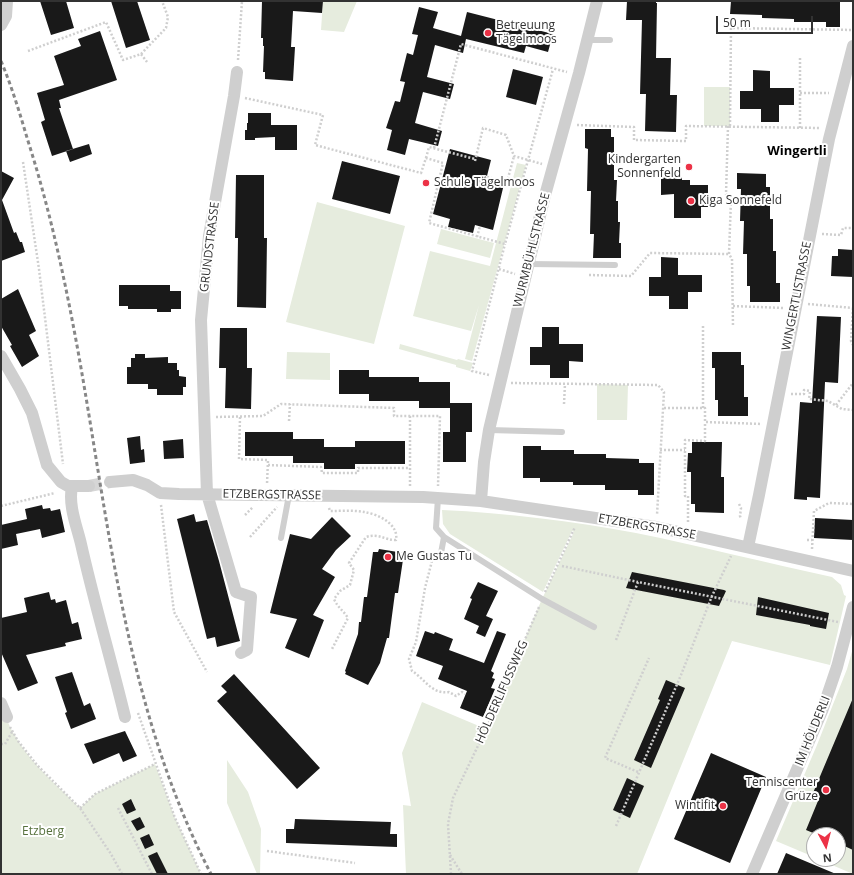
<!DOCTYPE html>
<meta charset="utf-8">
<style>
body{margin:0}
#map{position:relative;width:854px;height:875px;overflow:hidden;background:#fff;font-family:"Open Sans",sans-serif}
canvas{display:block}
.frame{position:absolute;inset:0;border:2px solid #323232;pointer-events:none}
.north{position:absolute;left:806px;top:827px;width:40px;height:40px;box-sizing:border-box;background:#fff;border:1px solid #adadad;border-radius:50%;rotate:173deg;font-size:11px;font-weight:700;line-height:16px;text-align:center;color:#323232}
.north::after{content:'';display:block;margin:auto;width:14px;height:18px;background:#ec3246;clip-path:polygon(50% 0,100% 100%,50% 72%,0 100%)}
.scale{position:absolute;left:716px;top:16px;width:97px;height:18px;box-sizing:border-box;border:2px solid #323232;border-top:0;padding-left:5px;font-size:12px;line-height:14px;white-space:nowrap;color:#323232;-webkit-text-stroke:3px #fff;paint-order:stroke}
</style>
<div id="map">
<canvas width="854" height="875"></canvas>
<div class="frame"></div>
<div class="north">N</div>
<div class="scale">50 m</div>
</div>
<script>
const g = document.querySelector('canvas').getContext('2d');
g.lineJoin = 'round';
function fillPath(path, color) {
  g.fillStyle = color;
  g.fill(path, 'evenodd');
}
function trace(path, color, width, dash) {
  g.strokeStyle = color;
  g.lineWidth = width;
  g.lineCap = dash ? 'butt' : 'round';
  g.setLineDash(dash || []);
  g.stroke(path);
}
function write(font, color, halo, rows, align = 'center') {
  g.font = font + ' "Open Sans",sans-serif';
  g.lineWidth = 4;
  g.setLineDash([]);
  g.textBaseline = 'middle';
  g.strokeStyle = halo;
  g.fillStyle = color;
  for (const [text, x, y, turn = 0] of rows) {
    g.save();
    g.translate(x, y);
    g.rotate((+turn || 0) * Math.PI / 180);
    g.textAlign = isNaN(turn) ? turn : align;
    if (halo) g.strokeText(text, 0, 0);
    g.fillText(text, 0, 0);
    g.restore();
  }
}
fillPath(new Path2D(`
 M323 1H357L344 32 321 30Z
 M704 87H730V126H704Z
 M517 163 526 165 472 361 465 359 479 305 471 331 413 316 430 251 490 266Z
 M317 202 405 226 374 344 286 322Z
 M441 229 494 243 490 258 437 244Z
 M400 344 457 360 458 359 473 363 470 371 456 367V365L399 349Z
 M287 352 330 353V380L286 379Z
 M597 384 628 385 627 420H597Z
 M442 510C507 513 572 521 636 533 701 546 766 563 832 577L841 585 844 595 846 596 830 665 732 641 637 874H406L403 805 411 806 402 753 422 702 486 729 542 599 574 532 572 531 543 592 450 534 443 524Z
 M853 648V874L818 859H838V835H814V857L776 841 817 745 847 669Z
 M1 703C5 713 8 725 14 734 30 763 57 785 80 808L95 794 155 764 175 818 201 874H1Z
 M227 760 248 792 261 829 260 874H257L227 803Z`), '#e6ecde');
fillPath(new Path2D(`
 M40 1H66L74 28 51 35Z
 M111 1H137L150 40 126 48Z
 M262 1H323L322 13 293 11 291 47H295L293 81 265 79V72H263L264 46H263V38H261Z
 M627 1H656V3H657L656 58H671L670 95H677L676 132 645 131 646 94H640L642 20H626Z
 M731 1H840V27H826V22H794V19L762 18V15L730 14Z
 M419 7 438 12 433 28 461 36 467 12 553 34 548 52 526 46 524 53 466 39 463 53 435 45 427 77 454 84 450 99 423 92 415 123 442 131 438 146 409 139 405 155 387 150 392 130 386 128 395 101 400 102 405 82 400 81 407 53 413 55 418 35 412 34Z
 M100 31 117 80 59 100 61 108H59L73 149 52 156 41 122 45 120 37 93 64 85 54 56 81 46 78 39Z
 M513 69 543 77 536 105 506 97Z
 M753 70 770 71V88H794V105H779V122H761V109H740V91H753Z
 M248 113H271V125H297V150H275V137L255 138V140H245V130H247V123H248Z
 M585 129H611V137H614V180H617L616 201H618V222H620L619 243H621V258H593L594 234H590L591 191H587L588 149 585 148Z
 M89 144 92 154 70 162 66 151Z
 M450 149 491 160 486 180 504 184 493 230 475 225 473 233 448 227 450 219 433 214Z
 M342 161 400 176 390 214 332 199Z
 M1 171 14 178 2 200 14 233 16 232 20 242H22L25 252 1 261Z
 M661 173H682V180H690V185H708V207H701V218H674V194L661 195Z
 M737 173 766 174V187H770V219H773V251H776V283H780V302H750V286H747V254H743L744 221H740L741 189H737Z
 M236 175H264V238H267L266 308 237 307 238 238H235Z
 M838 249 853 250V277L831 276 832 256H838Z
 M661 257 678 258V275H702V292H688V309H669V296H649V277H661Z
 M119 285H170V291H181V309H171V312H157V309H128V306H119Z
 M18 289 36 331 29 335 39 356 22 367 10 346 12 345 1 326V299Z
 M817 316 841 317 838 383 825 382 820 498 807 497V500L794 499 800 402 812 403Z
 M542 327H559V344H583V362L569 361V378H550V365H530V347H542Z
 M220 328H247V368H252L251 409 225 408 226 368H219Z
 M712 352H741V365H744V397H748V416H718V400H715V368H712Z
 M135 354H145V358L168 357V363H177V370H179V376L186 377V387H183V395H157V389H148V384H127V367H131V358H135Z
 M339 370H369V377H419V382H450V408H419V401H369V394H339Z
 M450 403H472V432H466V462H443V432H450Z
 M245 432H293V439H324V447H355V441H405V464H355V469H324V463H293V456H245Z
 M140 436 141 450 144 449 145 462 130 464 127 438Z
 M183 439 184 458 164 459 163 441Z
 M692 442H722L721 477H724V513L695 512V504H691V472H687L688 453H692Z
 M523 446H541V450H574V454H606V458L639 459V463H654V495H638V490H605V485H573V482H540V478H523Z
 M42 505 43 509 50 508 51 511 60 509 65 532 42 538 40 529 16 534 18 545 1 549V525L27 519 25 509Z
 M194 514 196 522 207 520 219 561 240 641 217 647 215 637 207 639 177 519Z
 M332 517 351 536 336 550 322 569 335 577 313 615 324 620 309 658 285 648 297 619 270 613 290 534 311 539Z
 M815 518 853 520V540L814 538Z
 M379 549 404 553 398 593H395L389 638H387L380 663 368 685 345 674 346 672 345 671 358 634 359 622H361L364 597H367L373 552H378Z
 M632 572 724 590 726 591 719 606 626 588Z
 M478 582 498 591 486 616 493 619 485 637 476 633 479 626 464 619 472 599 470 598Z
 M49 592 51 600 55 599 56 603 66 600 72 624 78 622 82 639 65 643 66 646 26 655 38 683 18 691 1 652V618L27 612 24 598Z
 M758 597 829 613 826 629 810 626V625L756 615Z
 M425 631 434 634 435 632 453 639 449 650 484 663 497 631 506 634 491 671 494 673 492 678 495 679 491 688 495 689 483 717 460 708 467 691 438 679 443 666 416 656Z
 M72 672 84 706 90 703 96 719 71 729 65 713 67 712 55 677Z
 M234 674 320 768 297 789 217 701 227 692 221 686Z
 M666 680 685 688 651 768 634 760 660 700 658 699Z
 M853 698V850L838 843V835H818L806 830 820 796 813 793Z
 M125 731 137 756 123 762 119 753 93 764 84 744Z
 M711 753 766 777 730 863 674 839Z
 M627 778 644 786 630 818 613 810Z
 M131 799 136 810 127 814 122 804Z
 M140 817 145 827 137 831 131 821Z
 M295 819 391 822 390 834H397V847L286 843V829H294Z
 M149 834 154 845 145 849 140 838Z
 M157 852 168 874H157L148 856Z
 M786 853 836 874H777Z`), '#191919');
trace(new Path2D(`
 M89 486 110 482`), '#d6d6d6', 12, [12, 6]);
trace(new Path2D(`
 M28 51 106 22 123 60 141 54 147 62
 M141 54 166 28 168 17 162 1
 M238 60 242 1
 M800 93H829
 M245 98 323 115 315 145 421 173 426 158 443 163 429 223 505 244 553 69
 M577 125 634 127V140L686 141V126L820 128
 M728 126 726 194 731 199 729 254 732 259 733 327
 M730 126 731 28 853 30
 M800 128V56
 M434 148 461 44 567 72
 M426 158 429 147 475 159
 M475 161 483 128 506 135 514 156 542 164
 M23 162 39 269 63 464
 M487 177 507 182 514 156
 M822 234 841 235 843 228H853
 M477 237 480 226
 M499 269 515 274
 M589 275 631 276 650 253 729 254
 M808 304 853 308
 M733 306 784 308
 M853 308 851 341 853 345
 M489 375 472 371 505 244
 M511 383 658 385 664 392 657 515
 M791 394H804V390L810 391 809 399 828 401 842 409 853 410
 M564 404 565 384
 M836 405 853 383
 M664 408H705V422L762 424
 M703 408V326
 M216 417 263 416 281 404 394 408V416H440L438 486
 M240 417 239 459 268 460 267 484
 M289 421 290 404
 M660 450H685
 M268 465 321 467 322 473H358V468H410
 M410 486V416
 M739 504 741 508 740 516 741 519
 M161 505 174 612 207 672
 M1 506 55 493
 M329 508 330 511C341 511 353 510 364 512 378 514 399 524 396 540 384 540 379 533 366 537L349 563 354 570 350 585 340 591 334 599C338 608 343 610 348 618L332 649
 M245 515 253 507
 M688 522V496H685V440L705 441V422
 M250 537 277 507
 M807 540H812
 M812 549 814 511 829 503 853 504
 M433 557 425 588 416 642 409 659 412 671C424 678 432 695 449 692L456 696 462 692 465 694
 M562 566 638 582
 M545 592 575 527
 M616 640 638 582 838 622
 M138 713 175 818 201 874
 M10 727 18 741 37 765 80 808 111 854 122 874
 M1 744H5L12 732
 M638 772 605 758 649 658
 M80 808 95 794 155 764
 M118 808 152 874
 M616 826 681 675 712 596 731 556
 M267 851 355 863
 M450 855 462 874
 M451 874 448 824 453 798 486 729 539 607`), '#cfcfcf', 2.5, [2, 2]);
trace(new Path2D(`
 M587 40H610
 M529 264 615 265
 M489 430 562 432
 M438 498 436 528 444 537 542 599 594 627
 M281 538 289 495
 M441 553 444 537`), '#cfcfcf', 6);
trace(new Path2D(`
 M1 25 6 16 7 1
 M237 72 234 96 209 236 201 320 207 494 236 592 251 597 247 650 241 653
 M1 356 20 389 32 413 47 465 61 482 68 486H89
 M110 482 133 480 147 485 160 493 179 494 423 497 481 501 656 527 853 571
 M72 487C68 505 77 527 81 544 94 602 111 659 125 717
 M481 501 484 462 489 430 544 199 579 73 597 1
 M748 547 759 495 829 139 853 46
 M1 703 7 717
 M752 874 822 711 837 667 853 607`), '#cfcfcf', 12);
trace(new Path2D(`
 M1 61C12 87 20 114 28 141 50 210 65 280 78 351 110 529 126 710 211 874`), '#878787', 3, [4, 3]);
for (const [x, y, r, color] of [
 [488,33,4,"#ec3246"],
 [689,167,4,"#ec3246"],
 [426,183,4,"#ec3246"],
 [691,201,4,"#ec3246"],
 [388,557,4,"#ec3246"],
 [826,790,4,"#ec3246"],
 [723,806,4,"#ec3246"]
]) {
  const dot = new Path2D();
  dot.arc(x, y, r, 0, 2 * Math.PI);
  g.fillStyle = color;
  g.fill(dot);
  trace(dot, '#fff', 1.5);
}
write('12px', '#323232', '#fff', [
 ["Betreuung",496,26],
 ["Tägelmoos",496,40],
 ["Kindergarten",681,160,"right"],
 ["Sonnenfeld",681,174,"right"],
 ["Schule Tägelmoos",434,183],
 ["Kiga Sonnefeld",699,201],
 ["Me Gustas Tu",396,557],
 ["Tenniscenter",818,783,"right"],
 ["Grüze",818,797,"right"],
 ["Wintifit",715,806,"right"]
], 'left');
write('12px', '#323232', '#fff', [
 ["GRUNDSTRASSE",210,247,-83],
 ["WURMBÜHLSTRASSE",532,250,-76],
 ["WINGERTLISTRASSE",797,296,-79],
 ["ETZBERGSTRASSE",272,495,1],
 ["ETZBERGSTRASSE",647,527,10],
 ["HÖLDERLIFUSSWEG",502,692,-66],
 ["IM HÖLDERLI",813,731,-68]
]);
write('12px', '#57713d', '#fff', [
 ["Etzberg",43,832]
]);
write('bold 13px', '#000', '#fff', [
 ["Wingertli",797,151]
]);
</script>
